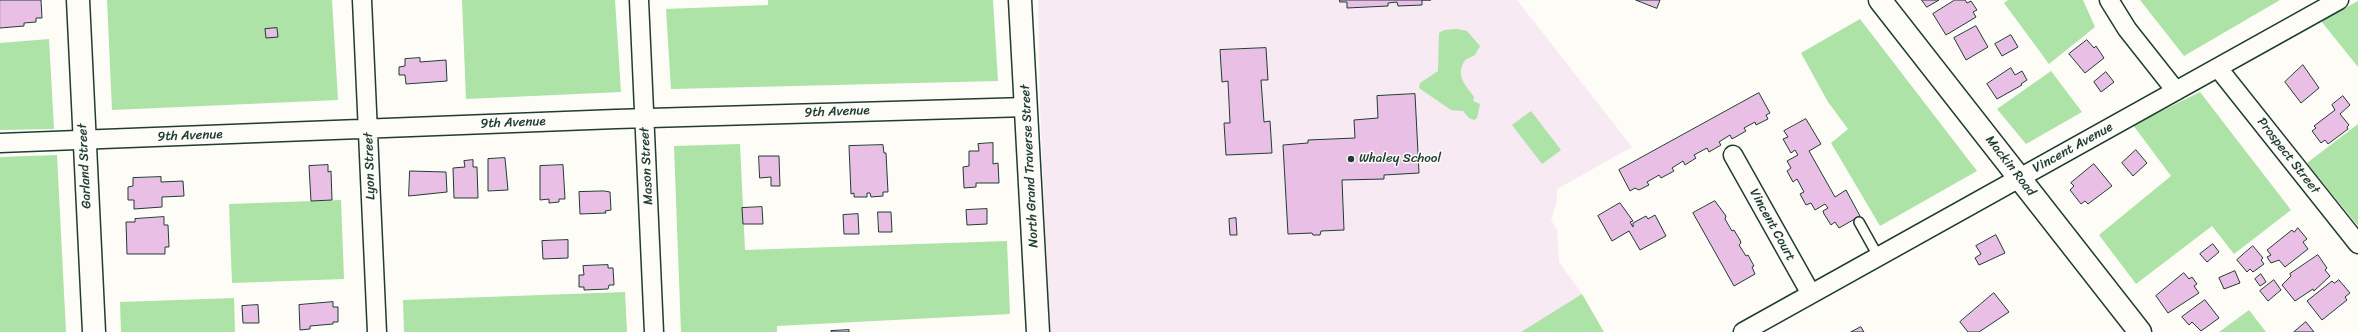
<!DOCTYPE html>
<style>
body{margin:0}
canvas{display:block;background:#fdfcf7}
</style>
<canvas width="2358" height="332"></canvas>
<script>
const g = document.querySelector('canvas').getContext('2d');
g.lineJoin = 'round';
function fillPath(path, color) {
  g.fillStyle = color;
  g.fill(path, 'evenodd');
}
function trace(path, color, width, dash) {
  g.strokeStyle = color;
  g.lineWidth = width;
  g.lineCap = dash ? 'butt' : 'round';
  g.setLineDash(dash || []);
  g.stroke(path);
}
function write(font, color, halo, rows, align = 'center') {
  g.font = font + ' Sriracha,sans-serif';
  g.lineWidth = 3;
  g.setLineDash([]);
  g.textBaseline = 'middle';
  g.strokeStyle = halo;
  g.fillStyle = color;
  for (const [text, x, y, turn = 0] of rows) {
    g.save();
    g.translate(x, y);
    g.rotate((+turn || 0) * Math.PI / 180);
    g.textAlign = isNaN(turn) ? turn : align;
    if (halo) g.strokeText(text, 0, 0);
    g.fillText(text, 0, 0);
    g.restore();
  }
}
fillPath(new Path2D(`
 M1038 0H1517L1632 147 1557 189V200L1551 220 1557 230 1559 262 1582 294 1521 332H1050L1040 108Z`), '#f7eaf2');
fillPath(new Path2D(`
 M107 0H332L338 100 112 110Z
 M462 0H615L621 92 466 99Z
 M768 0H993L998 81 671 89 666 9 768 5Z
 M2008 0H2083L2095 27 2049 64 2004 3Z
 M2140 0H2280L2184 56Z
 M2358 1V67L2321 21Z
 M1860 19 1977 171 1880 226 1831 143 1848 129 1828 102 1801 53Z
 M1458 29 1467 31 1480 46 1475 55 1465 60C1455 76 1465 84 1474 97L1473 101 1480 104 1477 118 1474 120 1469 118 1463 111 1451 110 1419 88 1420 83 1438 71 1439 33 1444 30Z
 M49 39 54 129 0 130V43Z
 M2051 71 2082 112 2026 144 1997 109Z
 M2200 92 2291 210 2234 254 2212 226 2136 284 2099 235 2171 176 2133 125Z
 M1531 111 1561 150 1542 164 1512 125Z
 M2358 124V226L2307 163Z
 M740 144 745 250 1007 241 1010 314 777 326V332H681L674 146Z
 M57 155 66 332H0V157Z
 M341 200 344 279 232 283 229 204Z
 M625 292 627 332H404L403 300Z
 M1582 294 1604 332H1521Z
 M234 298 235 332H121L120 302Z
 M2249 310 2266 332H2219Z`), '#ade3a6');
const building = new Path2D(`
 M0 0H41L42 18H36V22L24 23V26L0 28Z
 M1340 0H1431H1422V5L1398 6 1397 2 1388 3V6L1347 8V2H1340Z
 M1636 0H1660L1657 8Z
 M1922 0H1939L1927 7Z
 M1955 0H1965L1967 3 1971 1 1977 10 1973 12 1976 17 1946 35 1933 14Z
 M1976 26 1988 47 1966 60 1954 38Z
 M277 28 278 37 266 38 265 29Z
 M2011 35 2018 47 2002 56 1995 44Z
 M2087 40 2094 48 2096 46 2104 58 2085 73 2069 54Z
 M1266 48 1268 80H1261L1264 122 1270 121 1272 153 1226 155 1224 123H1230L1228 81 1222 82 1220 50Z
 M420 58V62L446 60 447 81 406 84 405 75H399V67L405 66V59Z
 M2303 65 2319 88 2301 103 2285 82Z
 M2011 68 2015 75 2022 71 2027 80 2021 84 2022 85 1997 99 1987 84Z
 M2106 72 2114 82 2101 92 2094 82Z
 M1759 93 1770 113 1766 115 1768 119 1756 125 1755 122 1744 128 1746 131 1732 139 1730 135 1719 142 1721 145 1709 152 1707 148 1694 155 1696 158 1685 165 1683 161 1672 168 1674 171 1661 178 1659 175 1647 182 1649 185 1639 190 1635 188 1630 191 1619 170Z
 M1415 94 1419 173 1384 175V179L1342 180 1344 230 1321 231 1320 235H1313L1312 233 1288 234 1283 145 1308 143V140L1355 138 1354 120 1378 118 1377 96Z
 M2343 96 2350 105 2340 114 2349 125 2347 127 2348 129 2328 144 2325 140 2321 143 2312 131 2316 128 2314 126 2335 110 2332 105Z
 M1806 119 1821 144 1809 151 1835 197 1846 190 1860 216 1839 228 1835 222 1831 225 1824 214 1823 211 1828 208 1825 204 1815 210 1811 203 1806 205 1800 194 1804 192 1797 179 1793 182 1787 171 1791 168 1787 161 1798 155 1795 150 1791 153 1783 139 1788 137 1784 131Z
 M993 143V164L998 163 999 183H976V187L964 188 963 167 969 166V151H979L978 144Z
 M883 145 884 153H886L888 192H883V196L871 197 870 193H867V197H854V193L851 194 849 146Z
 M2136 150 2147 163 2133 176 2122 163Z
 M759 156H779L780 186H771V177L760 178Z
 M505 158 508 190 488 191V159Z
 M473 160V167H477L478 198H454L453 168 465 167 464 161Z
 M2094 164 2112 186 2088 204 2085 201 2081 204 2070 190 2074 186 2071 183Z
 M328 165V172L331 171 332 200 311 201 309 166Z
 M563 165 565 199H559V202L549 203V199L540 200V166Z
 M410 171 446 172 447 192 409 196Z
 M161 177V182L183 181 184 196 162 197V207L134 209V200H128V187L133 186V178Z
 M604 191 610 192 611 210 605 211 606 213 580 214 579 192Z
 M1715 201 1726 216 1725 219 1732 231 1734 230 1740 240 1741 243 1739 245 1746 256 1748 255 1754 266 1752 267 1755 274 1734 286 1693 213Z
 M1620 203 1633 221 1630 222 1633 227V223L1646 216 1648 219 1655 215 1666 236 1640 250 1629 231 1612 241 1598 216Z
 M762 207 763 224H743L742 208Z
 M987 209V224L967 225 966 210Z
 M878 212H891L892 232H879Z
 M858 214 859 234H844L843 215Z
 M164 217V225H168L169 247H165V254H127L126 222H135V219Z
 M1236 218 1237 235H1230L1229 219Z
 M2298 228 2307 239 2303 242 2308 249 2285 267 2279 260 2271 263 2267 257 2271 255 2267 250 2292 230 2294 232Z
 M1996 235 2005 253 1979 265 1975 258 1981 254 1976 246Z
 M568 240V258L543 259 542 241Z
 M2213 244 2219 252 2207 262 2200 254Z
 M2253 246 2263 258 2261 260 2264 264 2253 272 2250 269 2247 272 2237 260Z
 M2318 255 2327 268 2325 270 2330 276 2314 291 2313 289 2295 301 2282 285 2291 276 2290 274Z
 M608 265V268H613L614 285H609L608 289 584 290V287H579V275H584L583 266Z
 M2235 271 2240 283 2224 289 2219 278Z
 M2184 273 2189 279 2192 277 2197 284 2194 286 2199 293 2168 313 2156 296Z
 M2261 274 2266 282 2260 286 2255 279Z
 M2274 280 2281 290 2268 301 2260 291Z
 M2339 280 2350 293 2345 297 2347 300 2322 320 2307 301 2332 281 2334 283Z
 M1994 293 2009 312 1979 332H1968L1960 322Z
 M2205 300 2219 318 2201 331 2192 322 2189 325 2182 317Z
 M333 302V307H338V322H333V324L310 326V329L300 330 299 305Z
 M258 305 259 323H243L242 306Z
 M2306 322 2314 332H2294Z
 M1861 327 1864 332H1851Z
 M849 330V332H831V331Z`);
fillPath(building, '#eabfe6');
trace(building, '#1f3d34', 1);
const lane = new Path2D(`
 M1859 222 1878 256`);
const street = new Path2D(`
 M362 0 377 332
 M639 0 654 332
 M2109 0 2127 29 2176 91
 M2218 68 2358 244
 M0 143 616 119 1027 107
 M1733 155 1811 294
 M1743 332 2339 0`);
const secondary = new Path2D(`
 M78 0 94 332
 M1020 0 1038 332
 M1880 0 2140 332`);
trace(lane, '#1f3d34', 12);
trace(street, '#1f3d34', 21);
trace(secondary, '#1f3d34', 25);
trace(lane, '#fdfcf7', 9);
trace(street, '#fdfcf7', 18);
trace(secondary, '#fdfcf7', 22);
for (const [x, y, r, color] of [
 [1351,159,4,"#1f3d34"]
]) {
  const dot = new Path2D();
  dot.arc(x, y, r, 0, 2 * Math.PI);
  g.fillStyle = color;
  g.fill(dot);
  trace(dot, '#fdfcf7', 1.5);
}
write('13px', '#1f3d34', '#fdfcf7', [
 ["9th Avenue",837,112,-2],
 ["9th Avenue",513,123,-2],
 ["9th Avenue",190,136,-2],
 ["Vincent Avenue",2073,148,-29],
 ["Prospect Street",2288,156,52],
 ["Garland Street",85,166,-93],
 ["Lyon Street",370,166,-92],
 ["Mason Street",647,166,-93],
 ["North Grand Traverse Street",1030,166,-93],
 ["Mackin Road",2010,166,52],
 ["Vincent Court",1772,225,61]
]);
write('13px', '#1f3d34', '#fdfcf7', [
 ["Whaley School",1359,159]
], 'left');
</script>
